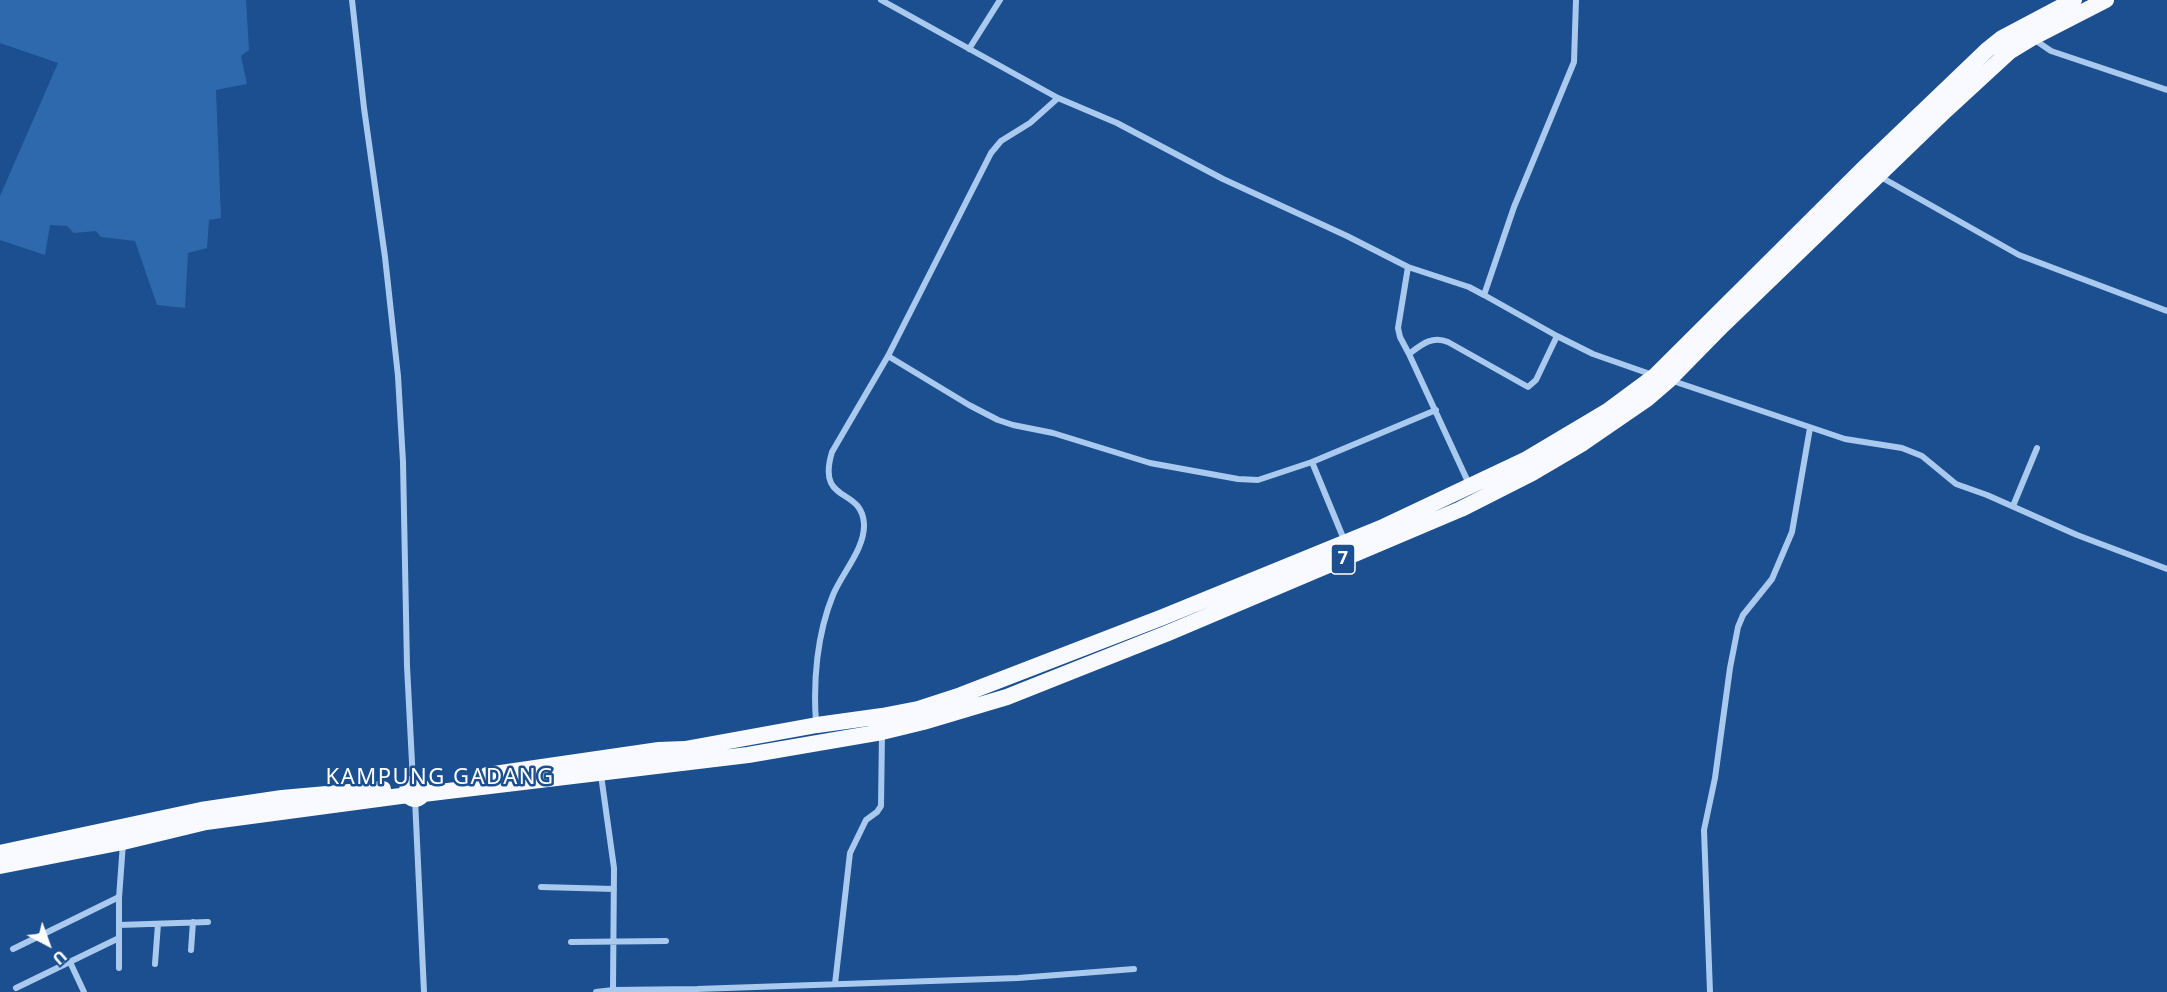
<!DOCTYPE html>
<style>
body{margin:0}
#map{position:relative;width:2167px;height:992px;overflow:hidden;background:#1b4f8f;font-family:"Noto Sans",sans-serif}
canvas{display:block}
.north{position:absolute;left:18px;top:914px;width:60px;height:60px;-webkit-text-stroke:4px #1b4f8f;paint-order:stroke;rotate:139deg;font-size:16px;font-weight:700;line-height:24px;text-align:center;color:#fff}
.north::after{content:'';display:block;margin:auto;width:21px;height:27px;background:#fff;clip-path:polygon(50% 0,100% 100%,50% 72%,0 100%)}
</style>
<div id="map">
<canvas width="2167" height="992"></canvas>
<div class="north">U</div>
</div>
<script>
const g = document.querySelector('canvas').getContext('2d');
g.lineJoin = 'round';
function fillPath(path, color) {
  g.fillStyle = color;
  g.fill(path, 'evenodd');
}
function trace(path, color, width, dash) {
  g.strokeStyle = color;
  g.lineWidth = width;
  g.lineCap = dash ? 'butt' : 'round';
  g.setLineDash(dash || []);
  g.stroke(path);
}
function write(font, color, halo, rows, align = 'center') {
  g.font = font + ' "Noto Sans",sans-serif';
  g.lineWidth = 5;
  g.setLineDash([]);
  g.textBaseline = 'middle';
  g.strokeStyle = halo;
  g.fillStyle = color;
  for (const [text, x, y, turn = 0] of rows) {
    g.save();
    g.translate(x, y);
    g.rotate((+turn || 0) * Math.PI / 180);
    g.textAlign = isNaN(turn) ? turn : align;
    if (halo) g.strokeText(text, 0, 0);
    g.fillText(text, 0, 0);
    g.restore();
  }
}
fillPath(new Path2D(`
 M0 0H246L249 50 241 56 247 84 216 90 221 218 209 220 207 248 188 253 185 308 157 305 135 241 101 237 96 231 74 233 67 226 50 225 45 255 0 240V196L58 63 0 43Z`), '#2e69ad');
trace(new Path2D(`
 M352 0 364 108 385 257 398 376 403 462 407 666 413 782
 M881 0 1058 98 1117 123 1223 179 1347 236 1408 267 1469 287 1484 295
 M2035 40 2051 51 2167 90
 M969 49 1000 0
 M1879 176 2019 255 2167 311
 M1408 267 1398 328 1400 337 1409 354
 M1557 336 1484 295 1514 207 1574 62 1576 0
 M888 356 969 405 998 420 1013 425 1053 433 1150 463 1238 479 1258 480 1312 462 1436 410
 M1670 380 1845 439 1902 448 1922 456 1956 484 1987 495 2077 535 2167 569
 M1312 462 1345 542
 M1469 484 1409 354C1421 345 1432 335 1448 342L1528 387 1536 380 1557 336 1593 354 1653 375
 M2013 506 2037 448
 M816 722C813 681 817 634 833 595 842 573 865 549 864 524 862 486 816 505 832 452L888 356 991 153 1001 141 1030 123 1058 98
 M601 775 614 868 613 990
 M415 799 424 992
 M541 887 614 889
 M119 925 208 922
 M571 942 666 941
 M13 949 119 897
 M191 950 193 922
 M70 962 84 992
 M155 964 158 924
 M119 968V898L123 843
 M835 984 850 853 866 820 877 812 881 806 882 733
 M16 988 119 938
 M596 992 613 990 697 989 1018 978 1134 969
 M1710 992 1704 830 1715 778 1730 668 1738 627 1743 615 1772 579 1792 532 1810 428`), '#a9c9ee', 6);
trace(new Path2D(`
 M487 775 659 750 685 749 817 725 882 716 918 709 961 695 1163 617 1381 528 1525 460 1609 410 1655 376 1865 167 1987 50 2002 38 2074 0
 M407 791a8 8 0 1 1 16 0a8 8 0 1 1-16 0Z
 M423 794 748 755 882 732 923 722 1007 697 1168 633 1461 509 1532 473 1583 443 1647 399 1669 380 1722 326 1946 110 2009 52 2032 38 2106 0
 M0 853 201 810 282 798 383 789
 M0 866 123 842 206 822 408 795`), '#f8faff', 16);
for (const [x, y, w] of [
 [1343,559,24]
]) {
  const box = new Path2D();
  box.roundRect(x - w / 2, y - 15, w, 30, 4.5);
  g.fillStyle = '#1b4f8f';
  g.fill(box);
  trace(box, '#fff', 1.5);
}
write('bold 18px', '#fff', null, [
 ["7",1343,559]
]);
g.letterSpacing = '1.5px';
write('22px', '#fff', '#1b4f8f', [
 ["KAMPUNG GADANG",440,778]
]);
g.letterSpacing = '0px';
</script>
